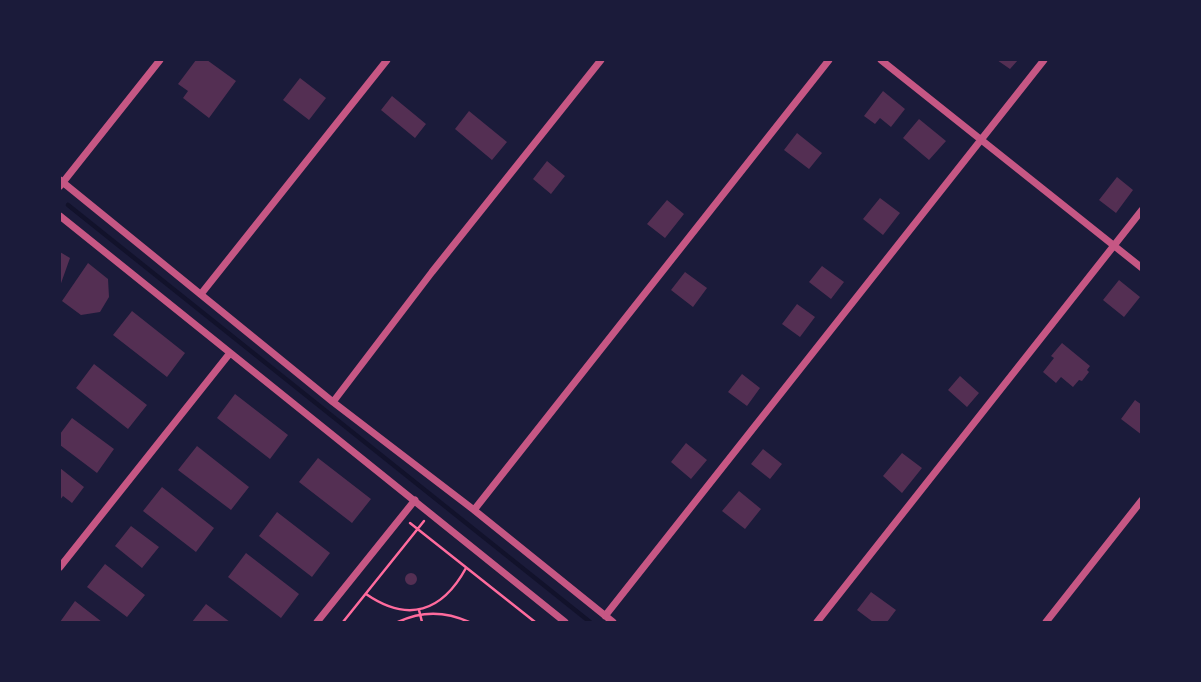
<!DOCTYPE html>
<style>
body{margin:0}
#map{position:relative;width:1201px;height:682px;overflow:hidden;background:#1b1b3a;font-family:"Source Sans 3",sans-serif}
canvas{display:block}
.frame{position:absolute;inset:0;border:61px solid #1b1b3a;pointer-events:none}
</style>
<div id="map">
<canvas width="1201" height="682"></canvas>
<div class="frame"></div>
</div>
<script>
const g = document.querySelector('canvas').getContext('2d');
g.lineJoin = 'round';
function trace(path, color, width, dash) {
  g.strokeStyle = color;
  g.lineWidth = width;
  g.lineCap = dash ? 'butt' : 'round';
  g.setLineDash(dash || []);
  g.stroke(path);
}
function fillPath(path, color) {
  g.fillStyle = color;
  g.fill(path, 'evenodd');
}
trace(new Path2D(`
 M68 205 590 622`), '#12122b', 4.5);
fillPath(new Path2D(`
 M196 60H207L236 81 209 118 183 98 188 91 178 84Z
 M997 60H1018L1010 69Z
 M300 78 326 98 309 120 283 100Z
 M883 91 905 109 891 127 880 118 875 124 864 116Z
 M392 96 426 124 415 138 381 110Z
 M469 111 507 142 492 160 455 129Z
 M919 119 946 141 929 160 903 138Z
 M797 133 822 153 809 169 784 150Z
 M547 161 565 176 551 194 533 179Z
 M1117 177 1133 190 1116 213 1099 200Z
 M880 198 900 213 883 235 863 219Z
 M667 200 684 214 665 238 647 224Z
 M60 252 70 258 60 286Z
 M88 263 108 279 109 297 100 312 81 315 62 301Z
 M822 266 844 282 831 299 809 282Z
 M685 272 707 288 693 307 671 290Z
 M1119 280 1140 297 1124 317 1103 300Z
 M797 304 815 317 800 337 782 324Z
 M132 311 185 353 167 377 113 335Z
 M1062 343 1090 366 1087 370 1089 372 1082 381 1079 380 1073 387 1061 377 1056 383 1043 372 1054 358 1051 356Z
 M94 364 147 405 128 429 76 388Z
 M742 374 760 388 747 406 728 392Z
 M960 376 979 393 967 407 948 390Z
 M235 394 288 435 270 459 217 418Z
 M1135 400 1142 405V435L1121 419Z
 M72 418 114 449 97 473 60 445V434Z
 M686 443 707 460 691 479 671 462Z
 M197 446 249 487 231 510 178 470Z
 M763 449 782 464 770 479 751 464Z
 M902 453 922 468 902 493 883 476Z
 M318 458 371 499 352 523 299 482Z
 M60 468 84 487 72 503 63 496 60 500Z
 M162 487 214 528 196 552 143 511Z
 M739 491 761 509 745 529 722 511Z
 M277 512 330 553 312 577 259 536Z
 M131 526 159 547 142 568 115 546Z
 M246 553 299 594 281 618 228 577Z
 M105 564 145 595 127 617 87 587Z
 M405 579a6 6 0 1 1 12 0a6 6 0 1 1-12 0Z
 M871 592 896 610 887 622H873L857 610Z
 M75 601 102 622H60Z
 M206 604 230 622H192Z`), '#542f53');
trace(new Path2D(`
 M410 523 535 622
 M366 594C408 623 442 612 466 568
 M419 610 422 622
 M343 622 424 521
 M398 622C421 611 445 611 469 622`), '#ff6b9d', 2.5);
trace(new Path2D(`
 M881 60 1142 268
 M60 180 333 402 474 510 613 622
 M60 186 160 60
 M60 216 565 622
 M201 294 387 60
 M333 402 432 272 601 60
 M474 510 829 60
 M60 567 230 353
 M605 616 1044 60
 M317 622 415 500
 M817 622 1142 210
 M1046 622 1142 500`), '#c65784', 7);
</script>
